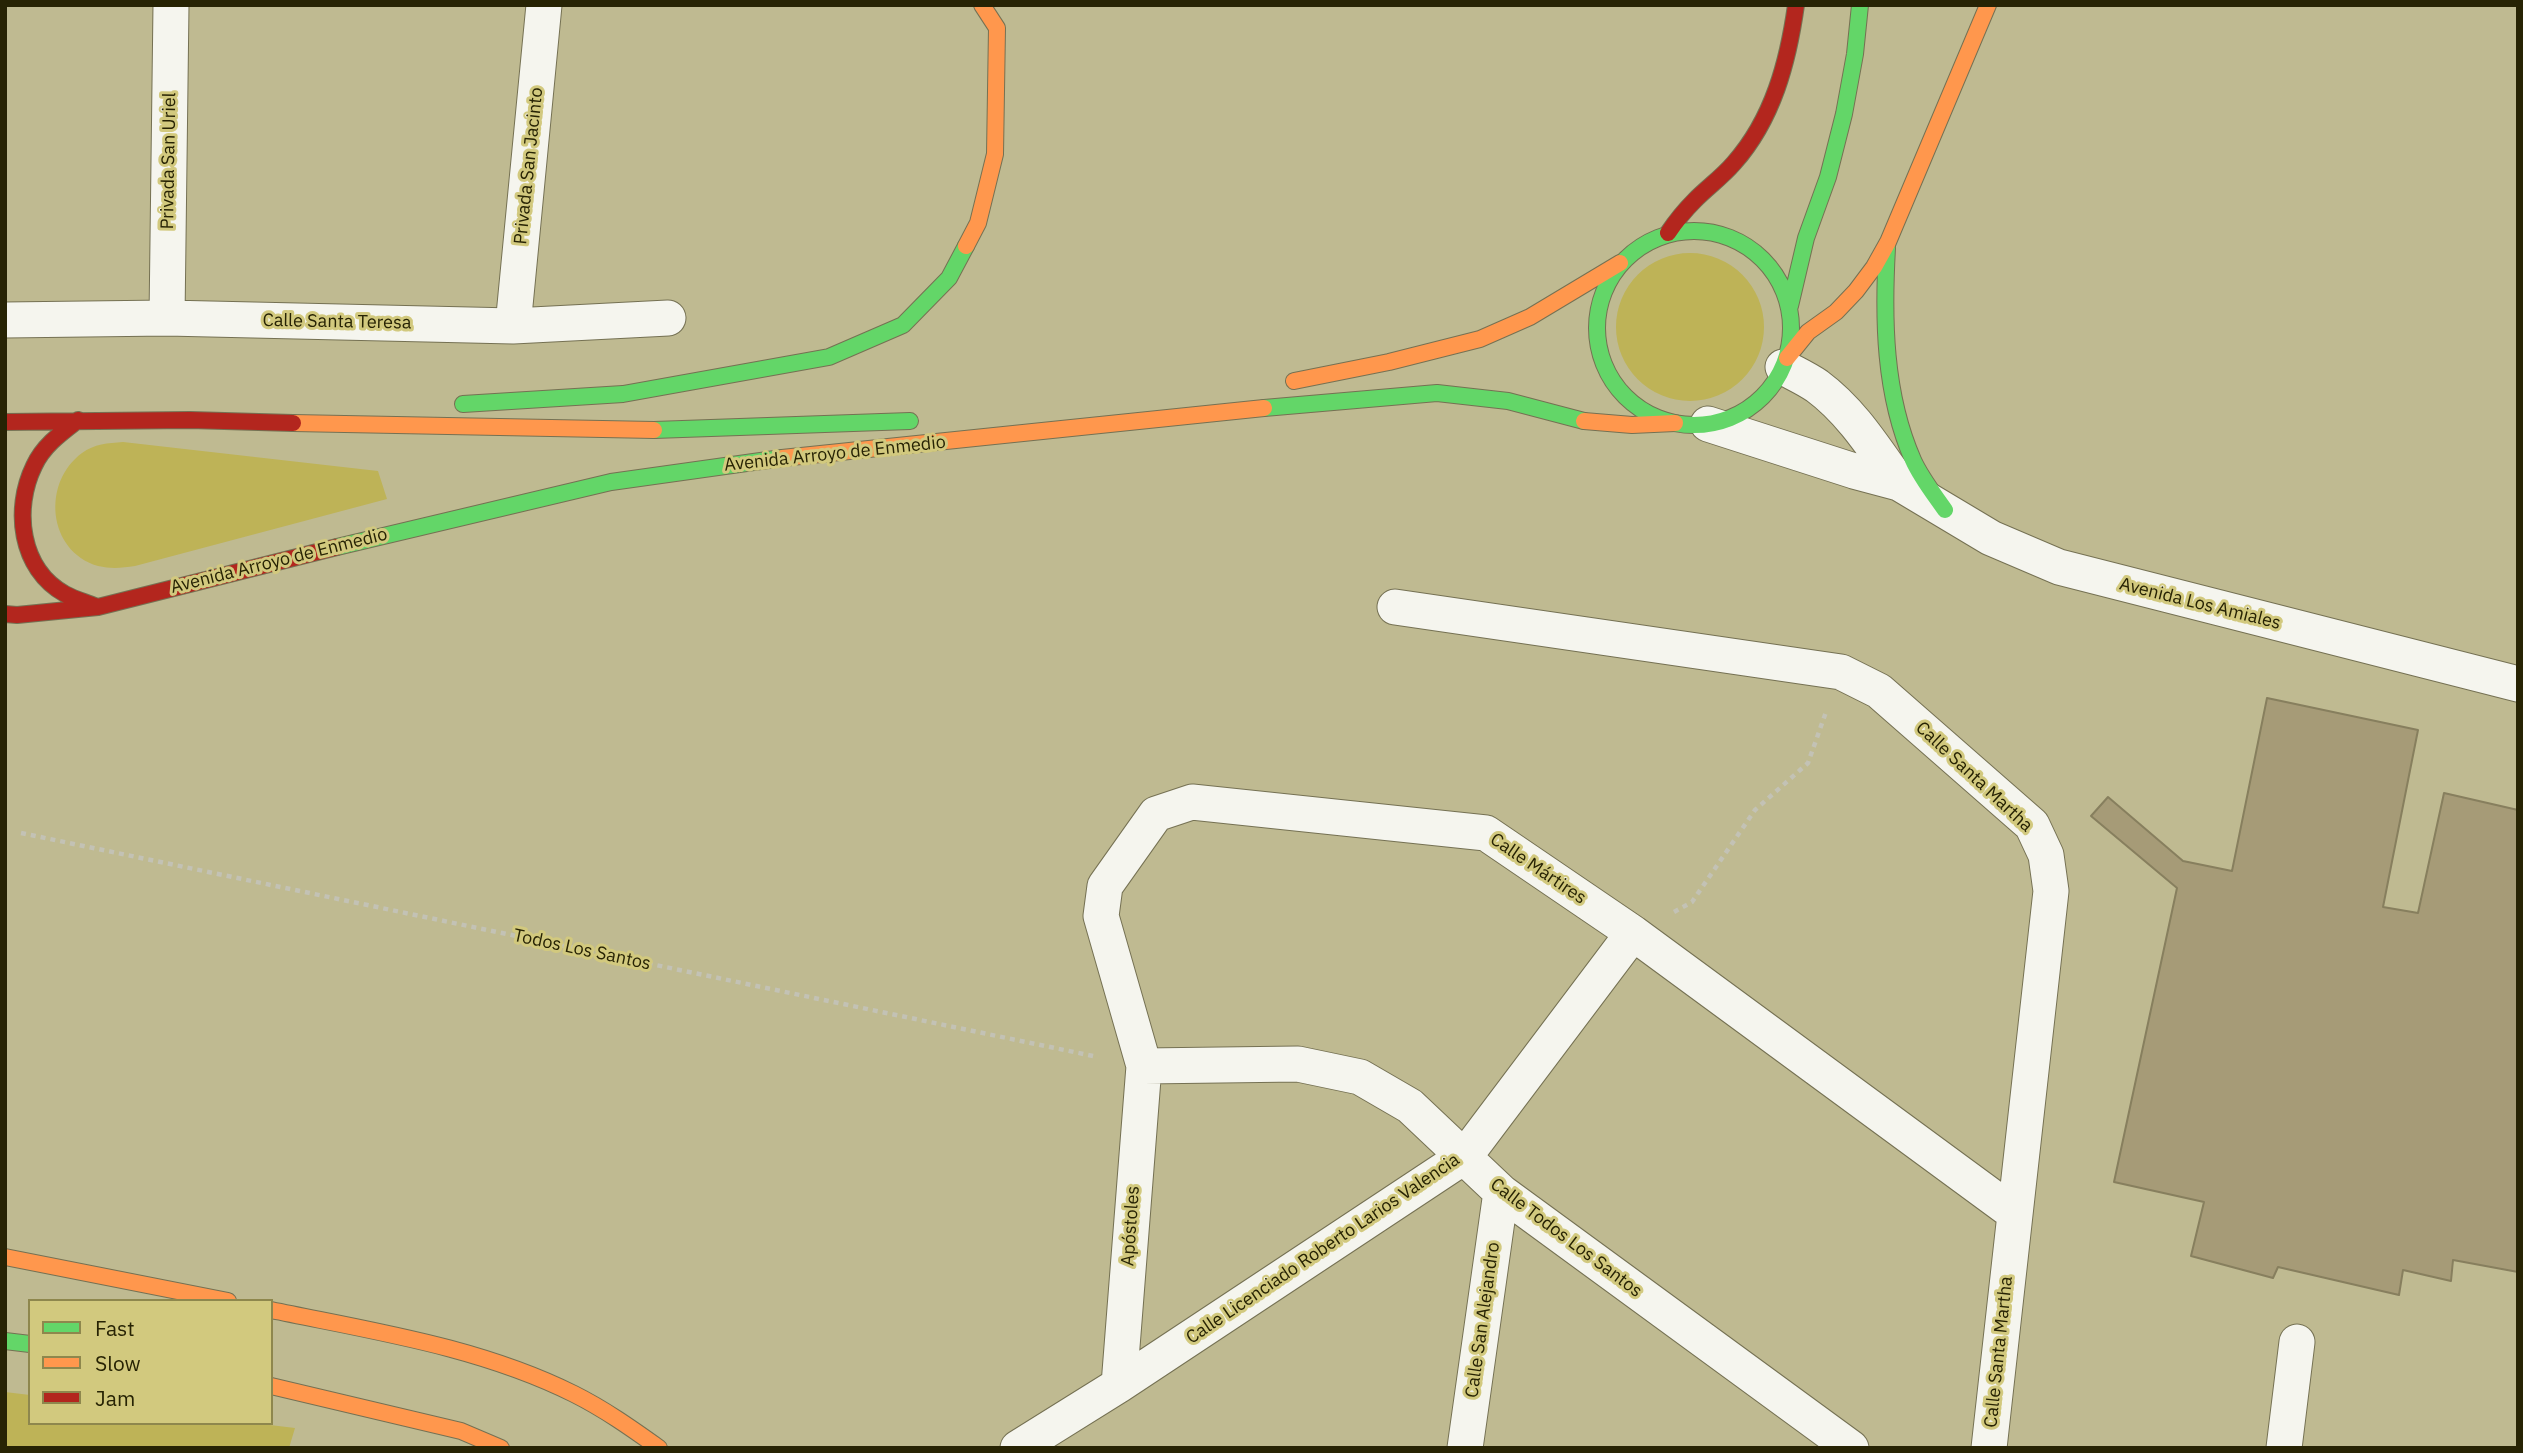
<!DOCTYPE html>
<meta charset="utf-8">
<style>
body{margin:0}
#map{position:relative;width:2523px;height:1453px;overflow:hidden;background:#bfba91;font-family:"IBM Plex Sans",sans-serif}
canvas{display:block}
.frame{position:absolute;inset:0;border:7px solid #272304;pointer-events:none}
.legend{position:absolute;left:28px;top:1299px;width:245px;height:126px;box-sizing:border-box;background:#d2c97e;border:2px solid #8e874d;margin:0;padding:9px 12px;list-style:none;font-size:21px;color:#272304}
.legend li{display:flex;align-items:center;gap:14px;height:35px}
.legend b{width:35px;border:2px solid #8e874d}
</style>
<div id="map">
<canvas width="2523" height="1453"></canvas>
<div class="frame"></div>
<ul class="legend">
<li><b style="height:9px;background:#63d668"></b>Fast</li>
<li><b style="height:9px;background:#ff974d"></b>Slow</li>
<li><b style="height:9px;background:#b3261e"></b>Jam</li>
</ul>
</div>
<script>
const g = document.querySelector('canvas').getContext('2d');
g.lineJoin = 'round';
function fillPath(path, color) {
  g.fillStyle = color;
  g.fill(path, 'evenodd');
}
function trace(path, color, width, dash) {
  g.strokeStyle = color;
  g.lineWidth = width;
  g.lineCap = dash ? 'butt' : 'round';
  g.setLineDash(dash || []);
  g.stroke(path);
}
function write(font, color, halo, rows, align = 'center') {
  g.font = font + ' "IBM Plex Sans",sans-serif';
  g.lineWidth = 6;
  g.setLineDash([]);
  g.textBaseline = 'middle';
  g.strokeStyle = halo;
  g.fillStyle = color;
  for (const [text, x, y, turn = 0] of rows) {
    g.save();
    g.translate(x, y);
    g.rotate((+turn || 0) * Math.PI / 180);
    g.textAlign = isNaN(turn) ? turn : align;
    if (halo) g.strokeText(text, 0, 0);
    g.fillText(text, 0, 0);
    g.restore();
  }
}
fillPath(new Path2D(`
 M1616 327a74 74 0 1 1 148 0a74 74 0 1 1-148 0Z
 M123 442 378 471 387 499 135 566C122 568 111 569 98 566 47 551 42 482 82 453 94 444 108 443 123 442Z
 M5 1392 30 1395V1423H253L295 1428 289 1448H5Z`), '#beb357');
const building = new Path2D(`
 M2267 698 2418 730 2383 907 2418 913 2444 793 2518 810V1272L2453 1260 2451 1281 2403 1270 2399 1295 2278 1267 2273 1278 2191 1256 2204 1202 2114 1182 2177 888 2091 816 2108 797 2183 861 2232 871Z`);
fillPath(building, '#a69b77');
trace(building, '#877f5e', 2);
const street = new Path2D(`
 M167 318 171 5
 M5 320 167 318 513 326 668 318
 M513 326 544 5
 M1783 367C1794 373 1807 379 1817 386 1852 412 1874 448 1899 483
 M1708 424 1854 471 1899 483 1991 538 2059 567 2518 684
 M1395 607 1841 672 1879 691 2032 825 2046 855 2051 891 1989 1448
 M1144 1066 1298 1064 1360 1077 1410 1106 1501 1192 1851 1448
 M1119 1385 1144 1066 1101 916 1105 886 1156 814 1192 802 1486 833 1633 933 2014 1213
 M1018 1448 1119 1385 1465 1156 1633 933
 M1465 1448 1501 1192
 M2284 1448 2297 1342`);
const fast = new Path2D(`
 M1597 328a97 97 0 1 1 194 0a97 97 0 1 1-194 0Z
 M1887 248C1883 319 1884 394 1913 460 1921 478 1934 494 1945 510
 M1790 306 1806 238 1828 177 1844 114 1855 54 1860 5
 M463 404 623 394 829 357 903 325 949 278 966 246
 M1264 408 1437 393 1508 401 1584 421
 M654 430 910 421
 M337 547 611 482 782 458
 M5 1341 30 1344`);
const slow = new Path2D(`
 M966 246 978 223 995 154 997 28 982 5
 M1787 358 1808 332 1836 312 1856 291 1874 267 1888 242 1988 5
 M1294 381 1389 362 1480 339 1530 317 1620 263
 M1584 421 1632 425 1675 423
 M293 423 654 430
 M782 458 1264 408
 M5 1257 228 1301
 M271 1310C372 1331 480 1347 574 1394 604 1409 631 1428 659 1448
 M271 1386 461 1431 501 1448`);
const jam = new Path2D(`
 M1668 233C1676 221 1685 210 1695 200 1708 187 1722 177 1734 163 1773 119 1788 62 1796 5
 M78 420C61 433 43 446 34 466 13 509 20 569 65 594 74 599 85 602 95 606
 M5 422 190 420 293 423
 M5 614 17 615 98 607 337 547`);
trace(street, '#757153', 37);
trace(fast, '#757153', 18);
trace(slow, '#757153', 18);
trace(jam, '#757153', 18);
trace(new Path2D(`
 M21 833 1098 1057
 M1674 912 1692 902 1755 810 1808 763 1826 712`), '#c3c2b5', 4.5, [5, 5]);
trace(street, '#f5f5ee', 35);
trace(fast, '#63d668', 16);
trace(slow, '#ff974d', 16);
trace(jam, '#b3261e', 16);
write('18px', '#272304', '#d2c97e', [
 ["Privada San Uriel",169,161,-89],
 ["Privada San Jacinto",529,166,-84],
 ["Calle Santa Teresa",337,322,1],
 ["Avenida Arroyo de Enmedio",835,454,-6],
 ["Avenida Arroyo de Enmedio",279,561,-14],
 ["Avenida Los Amiales",2200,604,14],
 ["Calle Santa Martha",1974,777,43],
 ["Calle Mártires",1538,869,34],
 ["Todos Los Santos",582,950,12],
 ["Apóstoles",1131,1226,-86],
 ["Calle Todos Los Santos",1566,1238,37],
 ["Calle Licenciado Roberto Larios Valencia",1323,1249,-34],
 ["Calle San Alejandro",1483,1320,-82],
 ["Calle Santa Martha",1999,1352,-84]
]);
</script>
